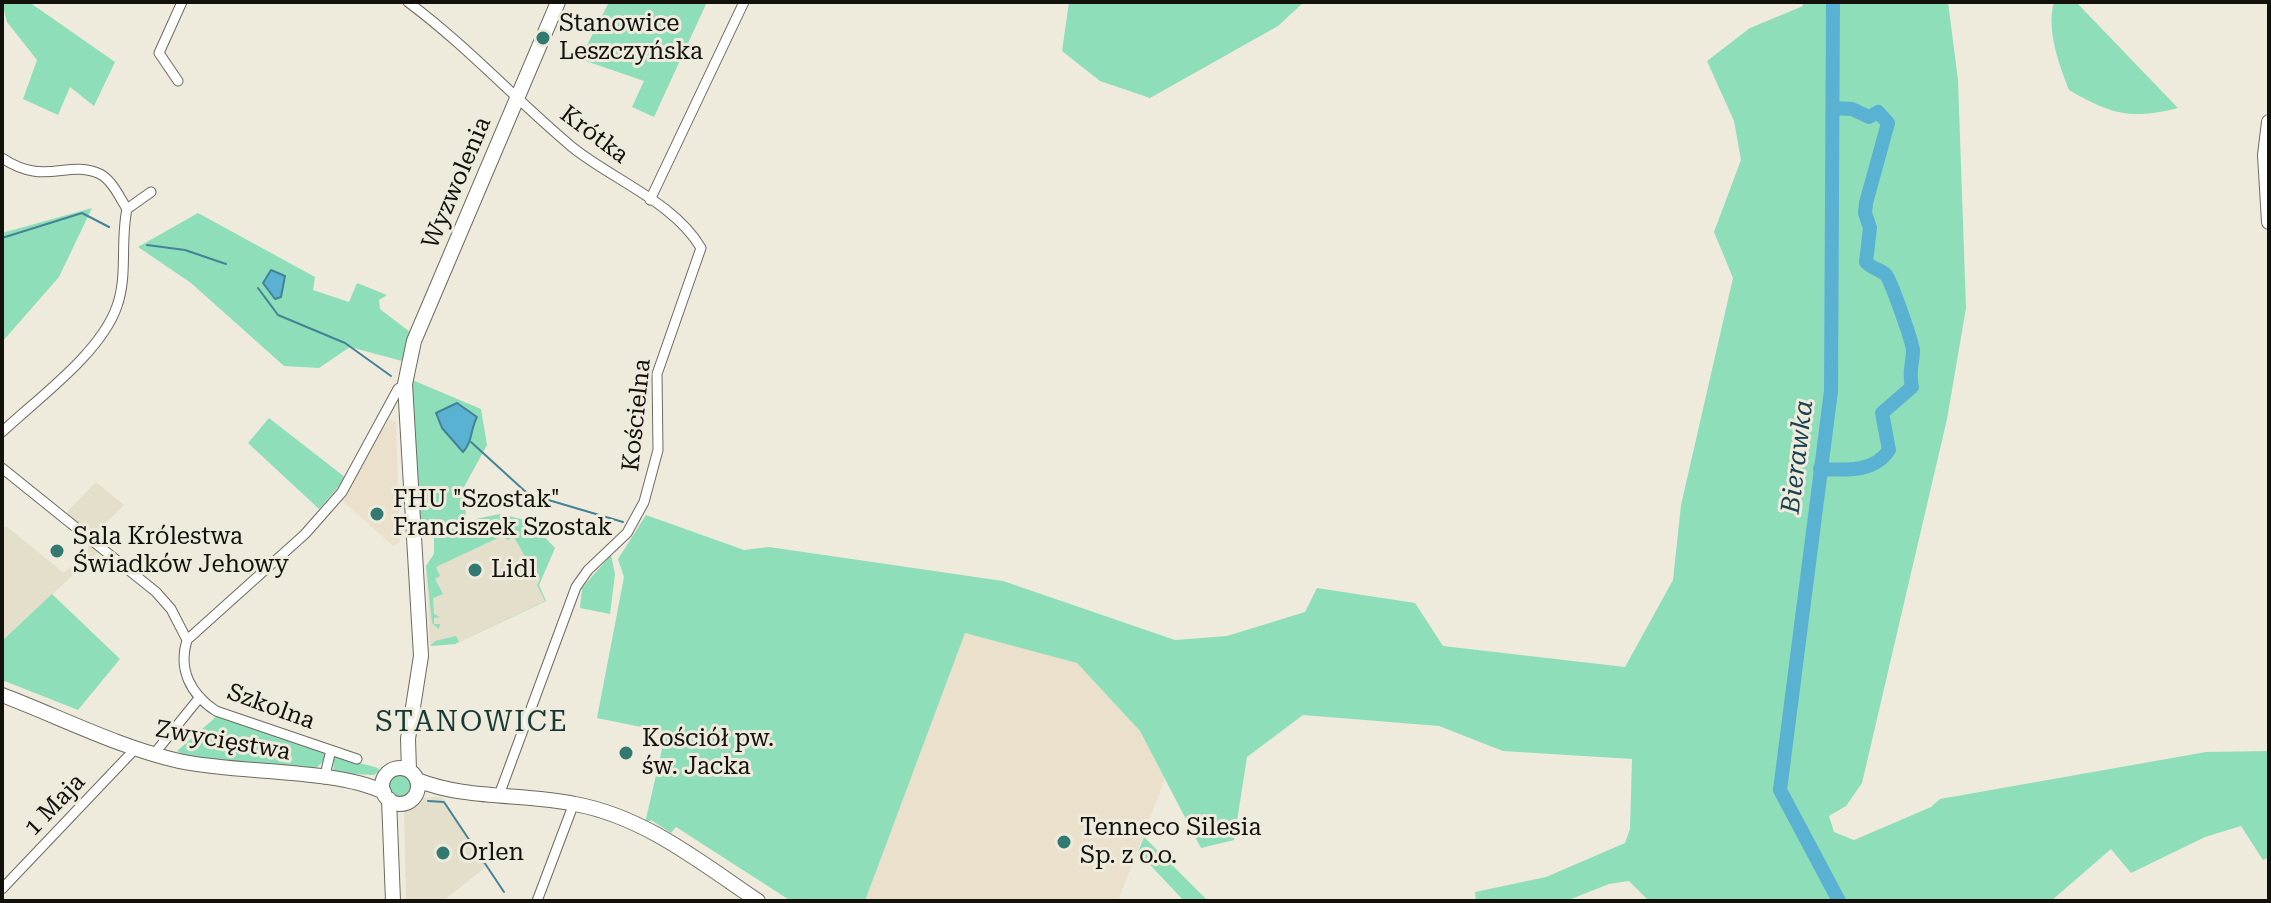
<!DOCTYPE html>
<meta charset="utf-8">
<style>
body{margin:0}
#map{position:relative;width:2271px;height:903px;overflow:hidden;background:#eeebdd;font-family:"Roboto Serif",serif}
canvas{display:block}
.frame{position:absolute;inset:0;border:4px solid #12110c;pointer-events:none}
</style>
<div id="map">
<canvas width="2271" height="903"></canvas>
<div class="frame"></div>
</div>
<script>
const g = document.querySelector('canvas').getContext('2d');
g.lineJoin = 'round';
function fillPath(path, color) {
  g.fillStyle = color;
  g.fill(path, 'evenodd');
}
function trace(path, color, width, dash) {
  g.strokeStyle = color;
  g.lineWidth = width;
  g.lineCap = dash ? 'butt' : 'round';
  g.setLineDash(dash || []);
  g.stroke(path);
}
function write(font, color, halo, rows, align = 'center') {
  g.font = font + ' "Roboto Serif",serif';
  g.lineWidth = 6;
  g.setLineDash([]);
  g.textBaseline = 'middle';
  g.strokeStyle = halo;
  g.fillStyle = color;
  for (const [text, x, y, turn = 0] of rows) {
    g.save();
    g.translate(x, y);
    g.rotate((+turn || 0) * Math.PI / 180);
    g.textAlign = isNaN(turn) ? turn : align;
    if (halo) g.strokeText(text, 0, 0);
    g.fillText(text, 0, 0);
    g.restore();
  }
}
fillPath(new Path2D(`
 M96 482 124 505 93 536 65 514Z
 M500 514 529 521 555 548 539 585 546 601 455 644 430 646 426 566 434 554V535L480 518Z
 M6 526 64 573 88 551V543L99 551 2 641V530Z
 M442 797 486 867 443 901H406L404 814 420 798Z`), '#e3dfca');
fillPath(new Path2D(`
 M389 419 396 422 400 542 393 546 343 501Z
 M965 633 1077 663 1140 731 1165 779 1118 901H865Z`), '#eae0cb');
fillPath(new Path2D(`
 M2 2H29L115 62 94 106 70 87 58 115 23 99 37 60 7 22Z
 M609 2H707L654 117 632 107 644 81 580 59Z
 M1069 2H1304L1278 26 1150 98 1100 81 1062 51Z
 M1802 2H1948L1958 80 1966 308 1947 419 1862 783 1846 806 1829 816 1834 832 1854 840 1931 807 1940 799 2206 752 2269 751V857L2263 860 2241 826 2205 837 2131 873 2111 849 2051 901H1649L1629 881 1609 884 1566 901H1476L1475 892 1546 877 1625 843 1630 829 1632 759 1503 751 1439 726 1303 715 1247 757 1234 840 1201 848 1140 731 1077 663 965 633 865 901H791L676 827 671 833 651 820 645 823 666 732 597 718 624 577 618 559 646 515 744 550 769 547 1003 581 1175 640 1227 636 1305 612 1317 588 1415 603 1443 646 1625 667 1673 580 1681 505 1733 278 1714 232 1741 160 1734 121 1707 61 1750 28 1803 6Z
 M2054 2H2076L2178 108C2130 120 2111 114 2069 90 2059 64 2046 30 2054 2Z
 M92 208 59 277 2 342V233Z
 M198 213 315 277 313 290 349 302 357 283 387 295 379 300 380 309 410 332 402 361 350 347 319 368 284 366 191 283 138 247Z
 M410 379 481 409 487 445 464 487 466 518 420 534Z
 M269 418 346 478 319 509 248 443Z
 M500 514 529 521 555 548 539 585 546 601 455 644 430 646 435 641 456 636 459 642 545 601 537 585 540 579 531 562H528L514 537 507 540 504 535 436 567 440 576 435 579 443 594 433 598 434 614 440 617 434 618V624H440L439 629 432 623 426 566 434 554V535L480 518Z
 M611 555 615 574 610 614 580 608 582 588Z
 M52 594 120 659 78 710 2 680V641Z
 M217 716 319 750 325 754 324 761 315 769 187 757 177 751Z
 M334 756 378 768 379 771 374 775 333 773Z
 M388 785a12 12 0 1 1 24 0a12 12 0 1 1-24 0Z
 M1144 837 1208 901H1184L1138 852Z`), '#8edeb9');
const water = new Path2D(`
 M271 270 285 276 281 297 275 299 263 283Z
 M457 403 477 417C470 430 473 441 463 452L442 428 436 413Z`);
fillPath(water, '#5ab2d2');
trace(water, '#448297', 2);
trace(new Path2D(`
 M2 238 82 213 109 227
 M147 245 185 250 226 264
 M258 288 278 315 345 343 391 376
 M471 442 528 494 623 522
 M428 801 444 802 504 892`), '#448297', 2);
trace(new Path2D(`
 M1833 2 1831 391 1780 790 1839 901
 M1820 469C1845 470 1874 473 1889 450L1882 413 1912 387C1908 370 1913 365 1913 351 1913 343 1891 281 1886 275 1880 269 1872 269 1866 262L1870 228 1865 213 1866 203 1888 123 1878 112 1869 117 1852 109 1834 108`), '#5ab2d2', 14);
const street = new Path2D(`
 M408 2C467 46 516 100 572 147 613 180 674 202 701 248L657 374 658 450 644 502 627 533 588 570 576 587 499 795
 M178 81 159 53 182 2
 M2 158C45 187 67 159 100 174 112 180 120 198 127 209
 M650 200 744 2
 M2 432C38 398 101 353 117 306 128 275 120 241 127 209L151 192
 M2 468 156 592 171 609 187 640
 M154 754 200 697
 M357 759 216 711C190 694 178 669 187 640L305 534 342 492 398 389 405 384
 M324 779 331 750
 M2 889 136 748
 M537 901 574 803`);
const secondary = new Path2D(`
 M2269 122 2265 155 2269 222
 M2 695C60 717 118 747 179 761 238 774 334 768 384 792
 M382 786a18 18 0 1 1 36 0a18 18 0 1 1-36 0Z
 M409 770 408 739 421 656 405 384 414 341 558 2
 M417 780C467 800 523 793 575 804 645 817 700 862 758 901
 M389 799 393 901`);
trace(street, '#6d6b5f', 11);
trace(secondary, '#6d6b5f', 16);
trace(street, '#fff', 9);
trace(secondary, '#fff', 14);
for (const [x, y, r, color] of [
 [543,38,8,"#327972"],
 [377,514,8,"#327972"],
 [57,551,8,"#327972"],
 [475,570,8,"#327972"],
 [626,753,8,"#327972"],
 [1064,842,8,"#327972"],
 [443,853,8,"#327972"]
]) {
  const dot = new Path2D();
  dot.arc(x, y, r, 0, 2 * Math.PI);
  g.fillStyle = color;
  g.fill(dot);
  trace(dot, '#eeebdd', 3);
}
write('24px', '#12110c', '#eeebdd', [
 ["Stanowice",559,24],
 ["Leszczyńska",559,52],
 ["FHU \"Szostak\"",393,500],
 ["Franciszek Szostak",393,528],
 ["Sala Królestwa",73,537],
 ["Świadków Jehowy",73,565],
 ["Lidl",491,570],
 ["Kościół pw.",642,739],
 ["św. Jacka",642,767],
 ["Tenneco Silesia",1080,828],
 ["Sp. z o.o.",1080,856],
 ["Orlen",459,853]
], 'left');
write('24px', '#12110c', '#eeebdd', [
 ["Krótka",594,135,37],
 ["Wyzwolenia",457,183,-67],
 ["Kościelna",637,415,-84],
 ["Szkolna",271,707,20],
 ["Zwycięstwa",223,741,10],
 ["1 Maja",55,805,-46]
]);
write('italic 26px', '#1b4251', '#eeebdd', [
 ["Bierawka",1798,457,-83]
]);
g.letterSpacing = '2px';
write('28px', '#173835', '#eeebdd', [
 ["STANOWICE",472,723]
]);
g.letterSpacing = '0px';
</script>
